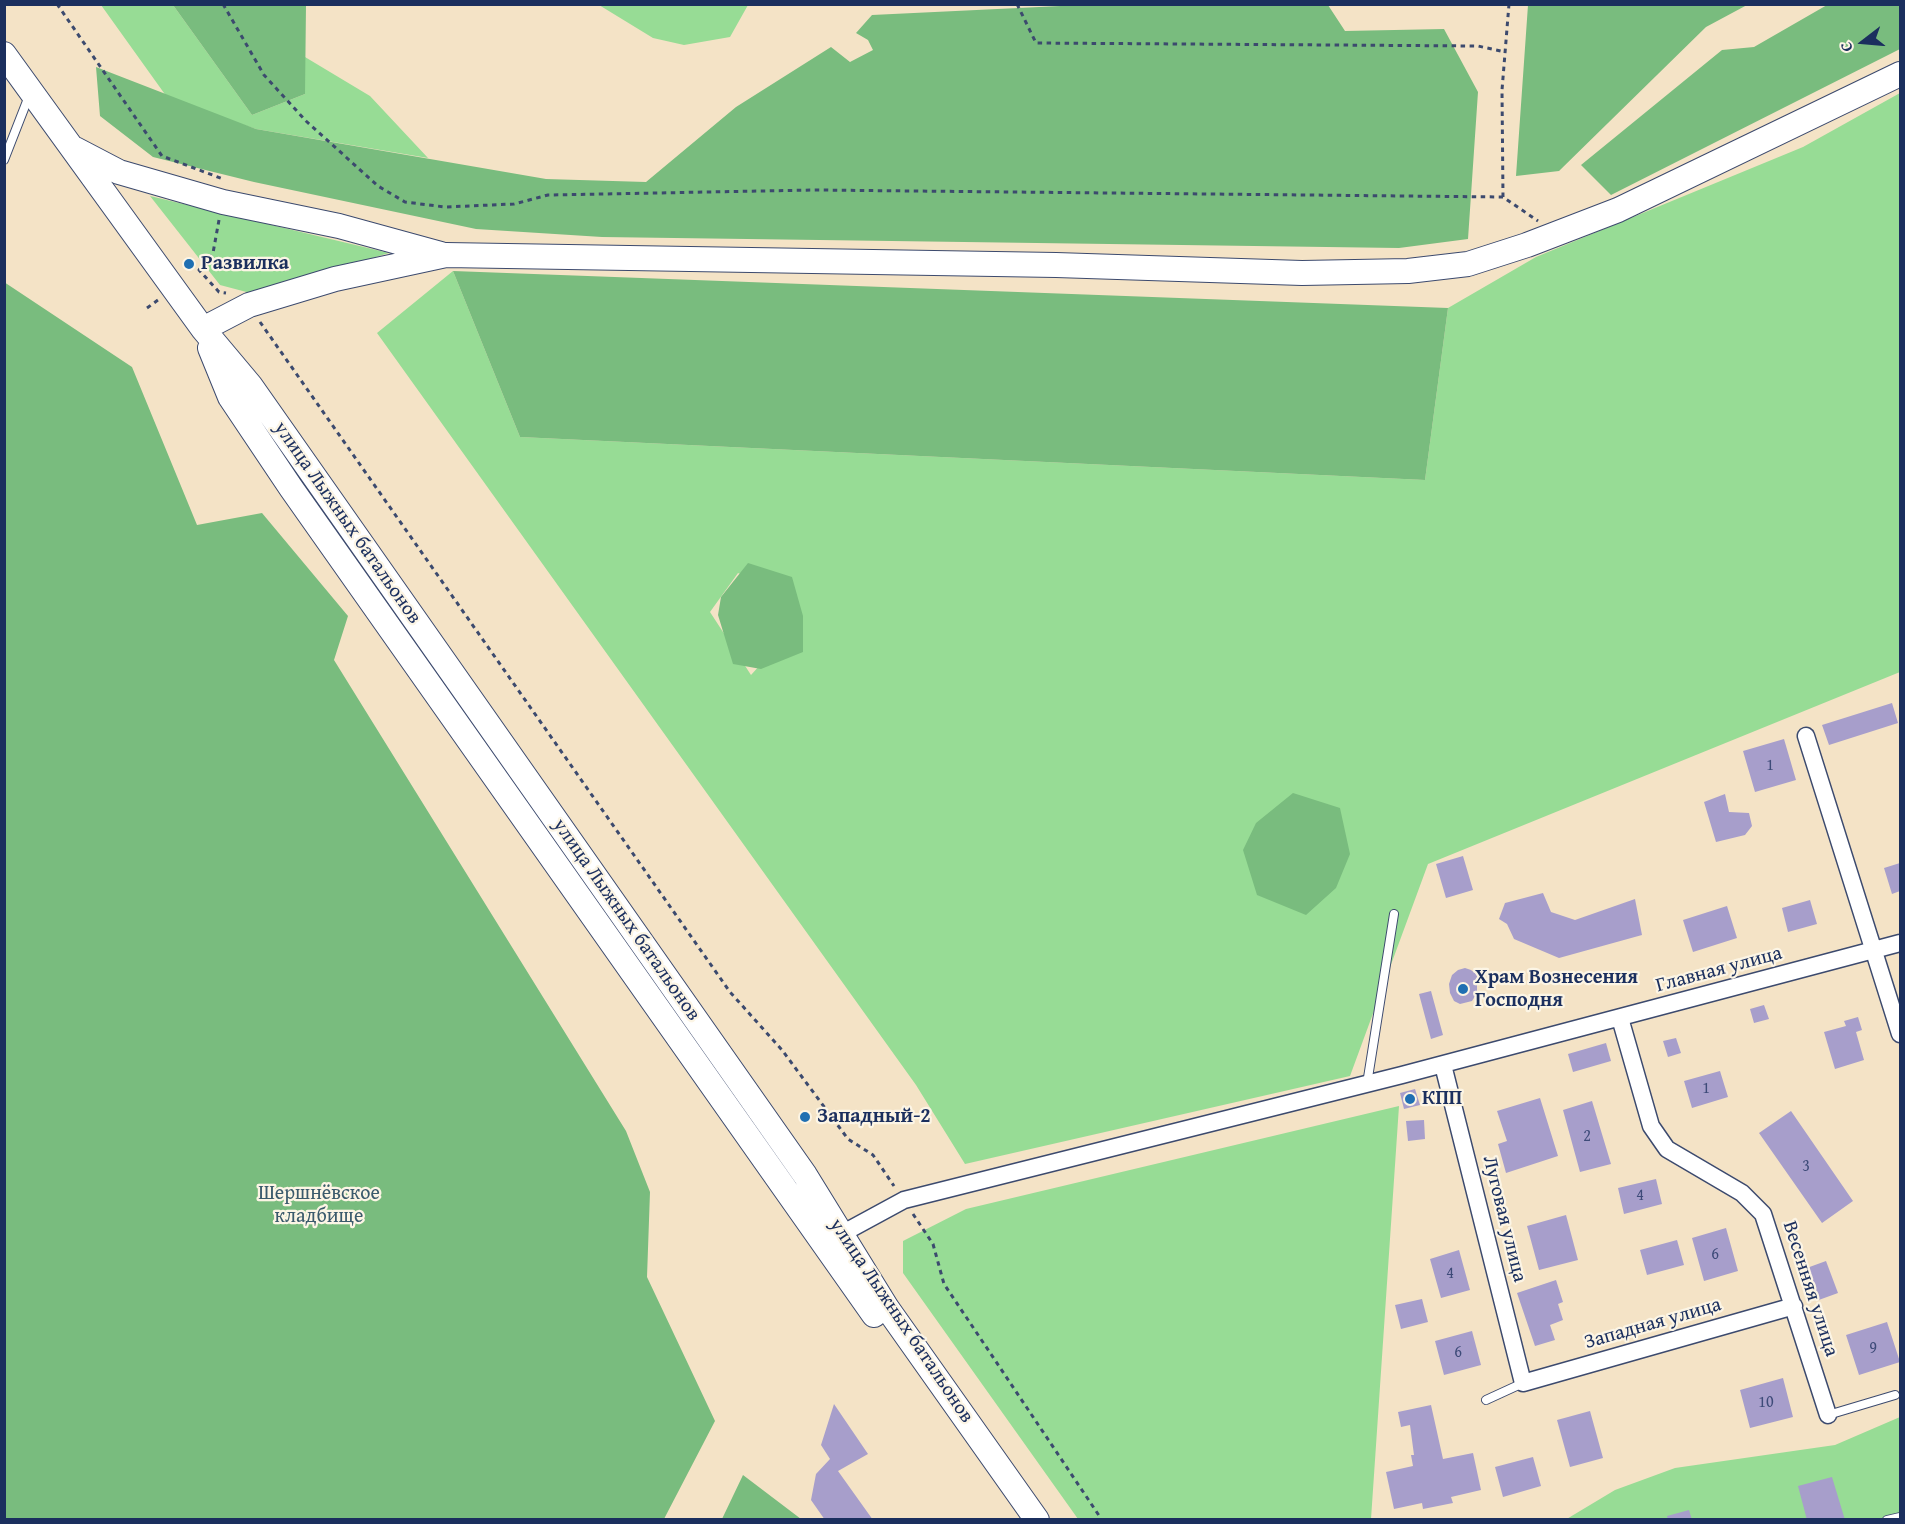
<!DOCTYPE html>
<meta charset="utf-8">
<style>
body{margin:0}
#map{position:relative;width:1905px;height:1524px;overflow:hidden;background:#f4e3c6;font-family:"Gentium Book Plus",serif}
canvas{display:block}
.frame{position:absolute;inset:0;border:6px solid #1b2f5e;pointer-events:none}
.north{position:absolute;left:1833px;top:12px;width:60px;height:60px;-webkit-text-stroke:4px #fcf5e5;paint-order:stroke;rotate:254deg;font-size:16px;font-weight:700;line-height:24px;text-align:center;color:#1b2f5e}
.north::after{content:'';display:block;margin:auto;width:21px;height:27px;background:#1b2f5e;clip-path:polygon(50% 0,100% 100%,50% 72%,0 100%)}
</style>
<div id="map">
<canvas width="1905" height="1524"></canvas>
<div class="frame"></div>
<div class="north">С</div>
</div>
<script>
const g = document.querySelector('canvas').getContext('2d');
g.lineJoin = 'round';
function fillPath(path, color) {
  g.fillStyle = color;
  g.fill(path, 'evenodd');
}
function trace(path, color, width, dash) {
  g.strokeStyle = color;
  g.lineWidth = width;
  g.lineCap = dash ? 'butt' : 'round';
  g.setLineDash(dash || []);
  g.stroke(path);
}
function write(font, color, halo, rows, align = 'center') {
  g.font = font + ' "Gentium Book Plus",serif';
  g.lineWidth = 4.5;
  g.setLineDash([]);
  g.textBaseline = 'middle';
  g.strokeStyle = halo;
  g.fillStyle = color;
  for (const [text, x, y, turn = 0] of rows) {
    g.save();
    g.translate(x, y);
    g.rotate((+turn || 0) * Math.PI / 180);
    g.textAlign = isNaN(turn) ? turn : align;
    if (halo) g.strokeText(text, 0, 0);
    g.fillText(text, 0, 0);
    g.restore();
  }
}
fillPath(new Path2D(`
 M101 5H173L252 115 305 94V57L370 96 428 158 256 129 169 100Z
 M599 5H748L730 37 684 45 653 38Z
 M1900 93V672L1428 864 1350 1076 965 1164 916 1085 377 333 453 271 520 437 1425 480 1448 308 1536 257 1803 147ZM738 573 787 593 791 631 751 675 710 612Z
 M150 196 389 253 254 294 220 285Z
 M1399 1106 1371 1519H1078L903 1273V1241L966 1209Z
 M1900 1417V1519L1565 1520 1615 1490 1675 1468 1835 1445Z`), '#97dc95');
fillPath(new Path2D(`
 M173 5H306L305 94 252 115Z
 M1081 5H1328L1345 31 1444 29 1478 92 1468 239 1399 248 602 237 476 229 254 182 153 157 100 116 96 67 256 129 546 179 646 182 736 107 831 47 850 62 873 50 868 40 856 33 872 15Z
 M1528 5V4L1747 5 1706 27 1559 171 1516 176Z
 M1827 5H1900V49L1611 195 1581 165 1722 50 1754 47Z
 M453 271 1448 308 1425 480 520 437Z
 M4 282 132 367 197 525 262 513 348 616 334 660 626 1131 650 1192 647 1277 715 1421 664 1519H5Z
 M748 563 792 577 803 616V652L761 669 733 664 718 615 721 597Z
 M1293 793 1340 808 1350 854 1336 888 1306 915 1257 895 1243 850 1256 823Z
 M743 1475 801 1519H722Z`), '#79bc7e');
fillPath(new Path2D(`
 M1892 703 1898 723 1829 745 1822 725Z
 M1784 739 1796 780 1755 792 1743 751Z
 M1725 794 1729 812 1749 813 1752 826 1745 835 1716 842 1704 802Z
 M1463 856 1473 890 1446 898 1436 864Z
 M1900 863V891L1892 894 1884 868Z
 M1543 893 1551 912 1575 920 1635 899 1642 935 1559 958 1514 939 1507 924 1499 919 1505 903Z
 M1810 900 1817 924 1788 932 1782 908Z
 M1727 906 1737 938 1693 952 1683 920Z
 M1465 968 1471 970 1477 975V993L1472 1001 1460 1004 1454 1001 1450 993 1449 984 1452 975 1458 970Z
 M1431 991 1443 1035 1431 1039 1419 994Z
 M1764 1005 1769 1019 1754 1023 1750 1009Z
 M1858 1017 1862 1030 1856 1032 1864 1060 1835 1069 1824 1032 1846 1026 1844 1021Z
 M1676 1038 1681 1053 1668 1057 1663 1041Z
 M1606 1043 1611 1061 1573 1072 1568 1054Z
 M1720 1071 1728 1097 1692 1108 1684 1081Z
 M1415 1089 1420 1105 1404 1109 1400 1093Z
 M1540 1098 1558 1156 1506 1173 1498 1144 1507 1141 1497 1111Z
 M1592 1101 1611 1164 1580 1172 1563 1110Z
 M1791 1111 1853 1201 1822 1223 1759 1133Z
 M1424 1120 1425 1139 1408 1141 1406 1121Z
 M1656 1179 1662 1204 1624 1214 1618 1188Z
 M1566 1215 1578 1260 1539 1270 1527 1226Z
 M1726 1228 1738 1271 1704 1281 1692 1238Z
 M1677 1240 1684 1265 1647 1275 1640 1250Z
 M1459 1250 1470 1290 1441 1298 1430 1259Z
 M1826 1261 1838 1293 1816 1301 1804 1269Z
 M1556 1280 1563 1302 1558 1304 1563 1320 1550 1325 1555 1340 1535 1346 1517 1293Z
 M1422 1299 1428 1322 1401 1329 1395 1305Z
 M1887 1322 1900 1362 1859 1375 1846 1335Z
 M1472 1331 1481 1365 1444 1375 1435 1341Z
 M1783 1378 1793 1417 1750 1428 1740 1390Z
 M834 1404 868 1454 838 1471 873 1520H825L811 1500 816 1474 830 1459 821 1445Z
 M1431 1405 1443 1459 1473 1453 1481 1490 1451 1497 1453 1503 1423 1509 1422 1503 1394 1509 1386 1472 1413 1466 1411 1455H1414L1410 1425 1401 1427 1398 1412Z
 M1590 1411 1603 1458 1570 1467 1557 1420Z
 M1533 1457 1541 1486 1503 1497 1495 1467Z
 M1832 1477 1845 1520H1807L1798 1486Z
 M1689 1510 1692 1520H1668L1667 1516Z`), '#a79ecb');
const lane = new Path2D(`
 M4 160 29 96
 M1367 1084 1394 914
 M1486 1400 1523 1383
 M1828 1415 1895 1395
 M1887 1520 1900 1517`);
const street = new Path2D(`
 M1806 736 1900 1034
 M1620 1018 1651 1126 1667 1149 1742 1193 1763 1214 1828 1415
 M1443 1065 1523 1383 1794 1306
 M834 1238 904 1200 1402 1075 1900 943`);
const secondary = new Path2D(`
 M4 54 203 329 250 385 805 1175 887 1308 1037 1520
 M75 149 119 172 223 202 339 226 441 254
 M203 329 249 305 335 279 446 255 1056 265 1302 273 1408 271 1468 264 1527 245 1618 210 1900 74
 M210 348 230 397 291 488 874 1315`);
trace(lane, '#3c4a6e', 10);
trace(street, '#3c4a6e', 19);
trace(secondary, '#3c4a6e', 26);
trace(new Path2D(`
 M57 4 162 156 223 179
 M223 4 264 75 306 121 378 186 405 202 445 207 514 204 548 195 816 190 1503 197 1538 221
 M1017 4 1036 43 1478 46 1505 52
 M1503 197 1502 90 1509 4
 M219 220 213 253 199 270 219 292 226 293
 M147 308 158 300
 M260 322 730 992 782 1050 848 1139 873 1155 894 1186
 M913 1214 933 1244 944 1284 1102 1520`), '#3c4a6e', 3, [4.5, 4.5]);
trace(lane, '#fff', 8);
trace(street, '#fff', 16);
trace(secondary, '#fff', 24);
for (const [x, y, r, color] of [
 [189,264,6,"#1f6fb2"],
 [1463,989,6,"#1f6fb2"],
 [1410,1099,6,"#1f6fb2"],
 [805,1117,6,"#1f6fb2"]
]) {
  const dot = new Path2D();
  dot.arc(x, y, r, 0, 2 * Math.PI);
  g.fillStyle = color;
  g.fill(dot);
  trace(dot, '#fcf5e5', 2);
}
write('16px', '#3e4b79', null, [
 ["1",1770,766],
 ["1",1706,1089],
 ["2",1587,1137],
 ["3",1806,1167],
 ["4",1640,1196],
 ["6",1715,1255],
 ["4",1450,1274],
 ["9",1873,1349],
 ["6",1458,1353],
 ["10",1766,1403]
]);
write('bold 20px', '#1b2f5e', '#fcf5e5', [
 ["Развилка",201,264],
 ["Храм Вознесения",1475,978],
 ["Господня",1475,1001],
 ["КПП",1422,1099],
 ["Западный-2",817,1117]
], 'left');
write('20px', '#1b2f5e', '#fcf5e5', [
 ["улица Лыжных батальонов",347,523,55],
 ["улица Лыжных батальонов",626,920,55],
 ["Главная улица",1719,970,-15],
 ["Луговая улица",1504,1219,76],
 ["Весенняя улица",1810,1289,72],
 ["улица Лыжных батальонов",901,1321,56],
 ["Западная улица",1653,1324,-16]
]);
write('20px', '#3a5a6c', '#fcf5e5', [
 ["Шершнёвское",319,1194],
 ["кладбище",319,1217]
]);
</script>
